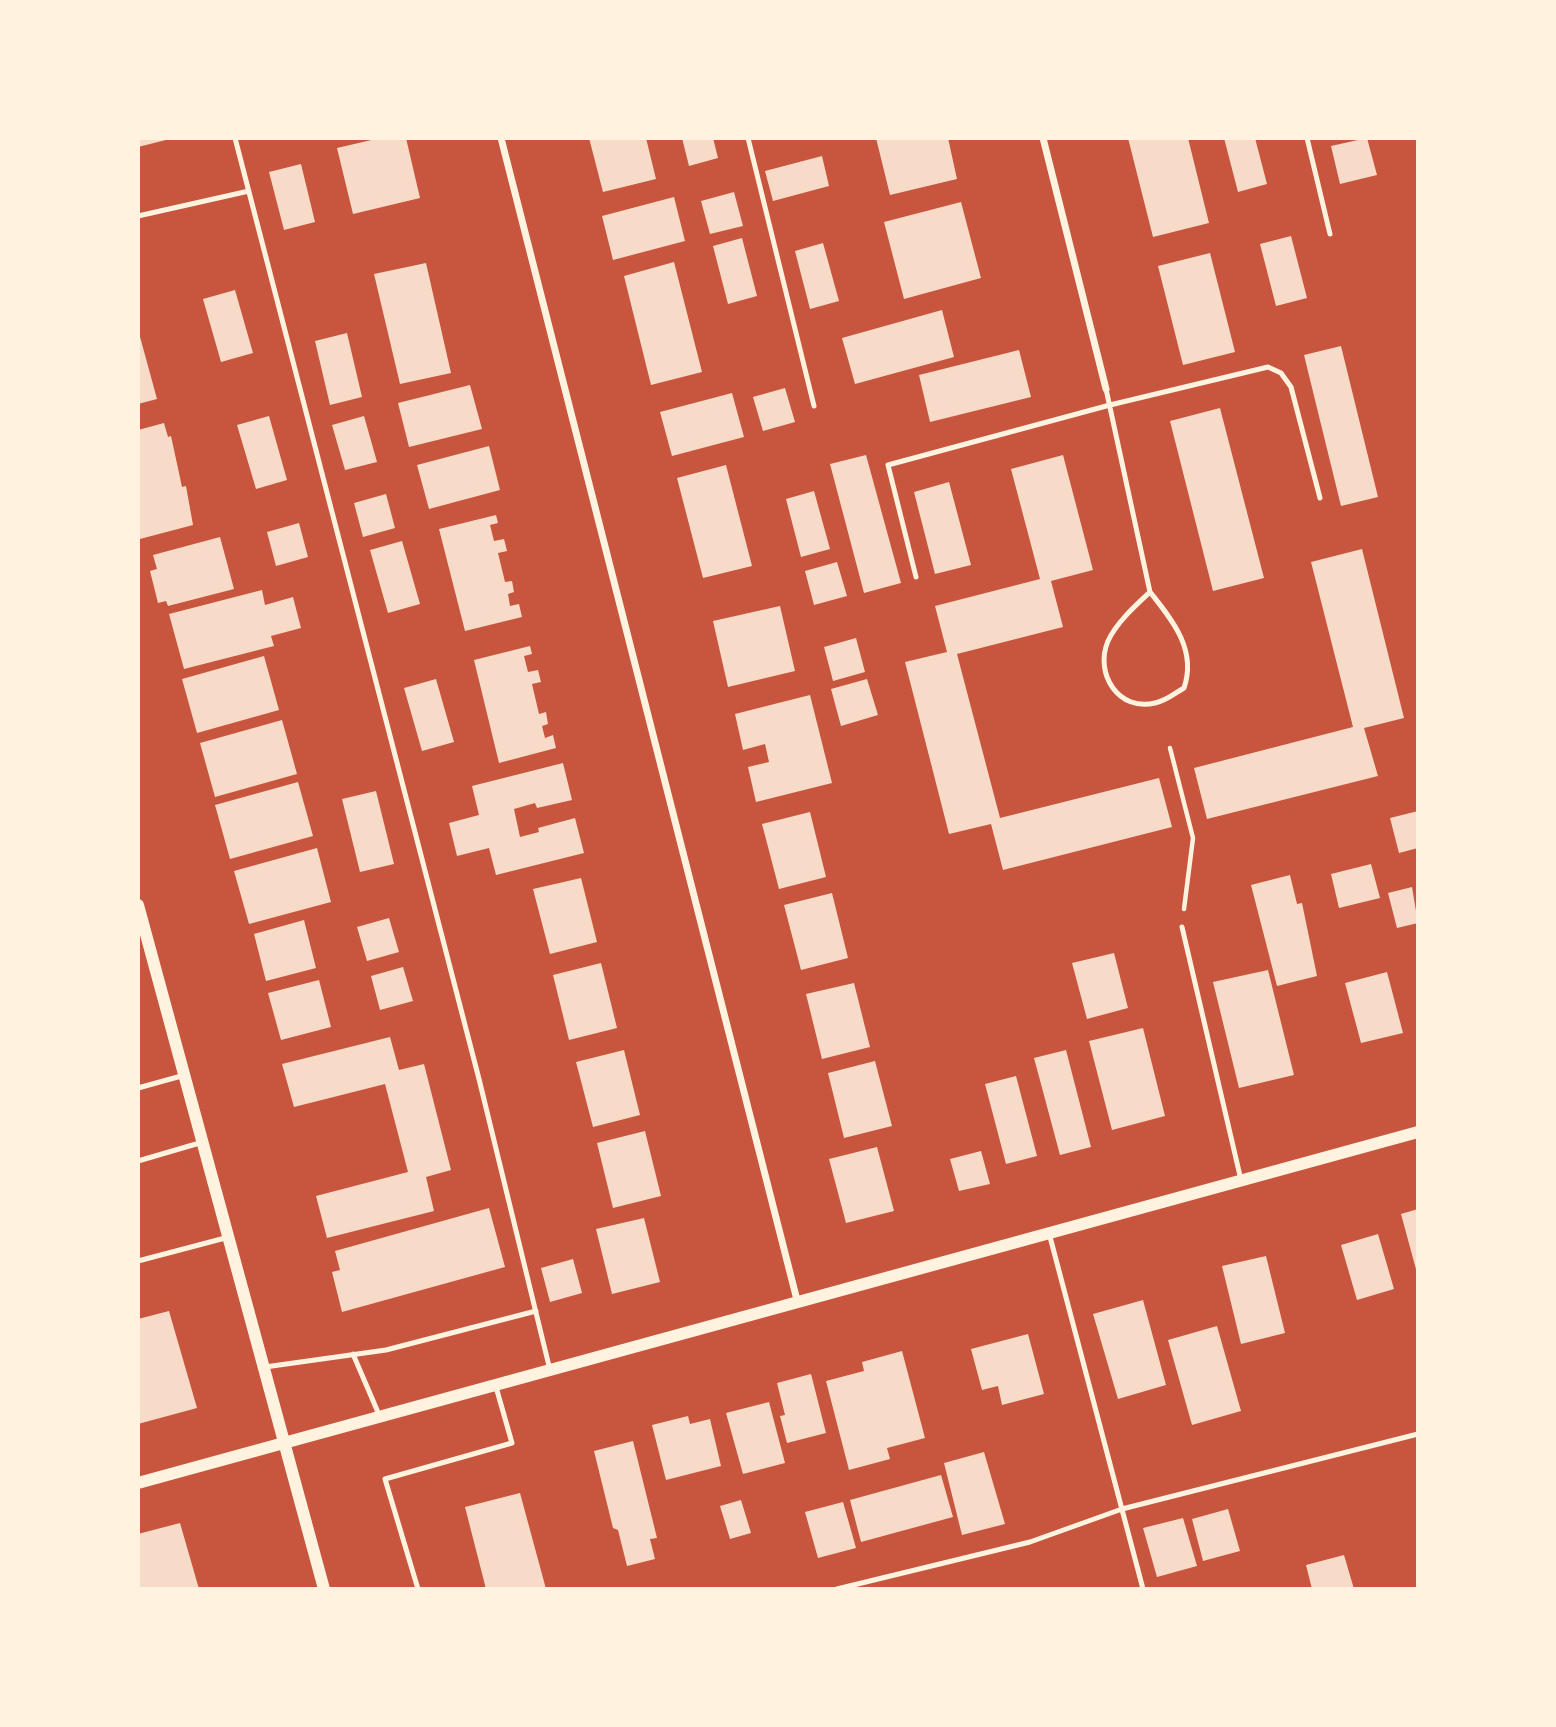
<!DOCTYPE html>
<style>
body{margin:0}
#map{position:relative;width:1556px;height:1727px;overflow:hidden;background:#c8553d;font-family:"Open Sans",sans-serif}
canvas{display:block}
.frame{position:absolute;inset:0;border:140px solid #fff3e0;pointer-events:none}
</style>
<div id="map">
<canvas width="1556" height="1727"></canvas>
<div class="frame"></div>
</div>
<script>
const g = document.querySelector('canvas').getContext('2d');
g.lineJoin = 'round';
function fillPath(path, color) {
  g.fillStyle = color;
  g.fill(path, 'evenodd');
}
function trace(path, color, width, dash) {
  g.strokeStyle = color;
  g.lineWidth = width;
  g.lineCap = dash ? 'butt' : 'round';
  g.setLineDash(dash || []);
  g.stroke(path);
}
fillPath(new Path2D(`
 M138 138H170V139L138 147Z
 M380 138H406L420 198 353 214 337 148Z
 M589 138H646L656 179 603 192Z
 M682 138H713L718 158 689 166Z
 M876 138H948L957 179 890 195Z
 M1128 138H1188L1209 223 1153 237Z
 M1224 138H1255L1267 184 1238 192Z
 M1367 138 1377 175 1340 184 1331 146Z
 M822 156 829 186 773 201 765 171Z
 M301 164 315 222 284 230 269 172Z
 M734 192 743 226 710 234 701 201Z
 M674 197 685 241 613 260 602 216Z
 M961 202 981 278 904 299 884 222Z
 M1291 236 1307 298 1276 306 1260 244Z
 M742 238 757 296 728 304 713 246Z
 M823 243 839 301 810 309 795 251Z
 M1210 253 1235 352 1183 365 1158 266Z
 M674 262 702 372 651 385 624 276Z
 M426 263 451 373 400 384 374 274Z
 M235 290 253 353 221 362 203 299Z
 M942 310 954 357 855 384 842 338Z
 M139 333 157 399 138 404V334Z
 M347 333 362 397 330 405 315 341Z
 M1341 346 1378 497 1341 506 1304 355Z
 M1019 350 1031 397 930 422 919 375Z
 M470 385 482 429 409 447 398 403Z
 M785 388 795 422 763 431 753 397Z
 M732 393 744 437 672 456 660 412Z
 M1220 408 1264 578 1213 591 1170 421Z
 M269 416 287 480 256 489 237 425Z
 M364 416 377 462 345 470 332 425Z
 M164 423 168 437 171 436 182 487 186 486 193 525 140 539 138 430Z
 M489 446 500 490 429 509 417 465Z
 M866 455 901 583 864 593 830 464Z
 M1063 455 1093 570 1051 581 1063 627 957 654 1000 818 1159 778 1172 827 1003 870 991 824 949 834 905 662 947 652 935 606 1040 579 1011 469Z
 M726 465 752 566 703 578 677 478Z
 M949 482 971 565 935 574 914 492Z
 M814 491 830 549 801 557 786 499Z
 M386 494 395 528 363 537 354 503Z
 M496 515 498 523 490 525 494 541 504 539 507 551 498 553 505 582 512 581 514 592 508 594 510 606 519 604 522 617 465 631 439 529Z
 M299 523 308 557 276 566 267 532Z
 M220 537 234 589 168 606 166 601 158 603 150 571 157 569 153 555Z
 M402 541 420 604 388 613 370 550Z
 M1362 549 1404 718 1364 728 1378 776 1207 819 1194 768 1353 727 1311 562Z
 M837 562 847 596 814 605 805 571Z
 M262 590 265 605 293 597 301 628 271 636 274 646 184 669 169 614Z
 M780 606 795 671 728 687 713 621Z
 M856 638 865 672 833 681 824 647Z
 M530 646 532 654 524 656 528 672 538 670 541 682 532 684 539 714 546 712 548 724 542 726 545 738 553 735 556 748 499 763 474 660Z
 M264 656 279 710 197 733 182 679Z
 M436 679 454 742 422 751 404 688Z
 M867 679 878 715 841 726 831 689Z
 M810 695 832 783 756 802 748 767 769 762 765 744 743 750 735 714Z
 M282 720 297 774 215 797 200 743Z
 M563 763 572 800 537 808 535 803 514 809 520 837 539 832 538 828 575 818 584 853 496 875 489 848 457 856 449 823 479 815 472 786Z
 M298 782 313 836 230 859 215 805Z
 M376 791 394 864 360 872 342 799Z
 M1418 811V848L1399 853 1390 818Z
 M810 812 826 877 779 889 762 824Z
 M317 848 331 902 249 924 234 871Z
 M1371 864 1380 898 1339 908 1331 874Z
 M1290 875 1297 904 1302 903 1317 976 1277 986 1251 885Z
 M581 878 597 942 550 954 533 889Z
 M1412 887 1418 923 1397 928 1388 893Z
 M832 893 848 958 801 970 784 905Z
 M389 918 399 952 367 961 357 927Z
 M304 920 316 968 266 981 254 934Z
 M1114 953 1128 1008 1087 1019 1072 963Z
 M601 963 617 1028 569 1040 553 975Z
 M403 967 413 1001 380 1010 371 976Z
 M1268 970 1294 1075 1239 1088 1213 982Z
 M1387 972 1403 1033 1361 1043 1345 983Z
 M319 980 331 1027 281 1040 268 993Z
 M854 983 870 1047 822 1059 806 994Z
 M1143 1028 1165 1116 1112 1130 1089 1041Z
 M390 1037 399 1070 424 1064 451 1170 426 1177 434 1211 327 1238 316 1196 408 1172 385 1084 294 1107 282 1064Z
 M624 1050 640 1115 593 1127 576 1062Z
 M1066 1050 1091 1147 1060 1155 1034 1058Z
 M875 1061 892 1126 844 1138 828 1073Z
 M1016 1076 1037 1156 1006 1164 985 1084Z
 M645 1131 661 1196 613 1208 597 1143Z
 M877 1147 894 1211 846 1223 829 1159Z
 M981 1151 990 1184 959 1191 950 1159Z
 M489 1208 505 1267 342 1312 332 1272 340 1270 335 1251Z
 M1418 1209V1273H1417L1401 1214Z
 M644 1218 660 1282 612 1294 596 1229Z
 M1378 1234 1394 1289 1357 1300 1341 1245Z
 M1266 1256 1285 1333 1241 1344 1222 1266Z
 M573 1259 582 1293 550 1302 541 1268Z
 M1143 1300 1166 1385 1118 1399 1093 1314Z
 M169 1311 197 1408 138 1424V1319Z
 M1217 1326 1241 1411 1192 1425 1168 1340Z
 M1028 1334 1044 1394 1002 1405 998 1386 982 1390 971 1349Z
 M902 1351 925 1438 887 1448 890 1459 849 1470 826 1381 864 1371 862 1362Z
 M811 1374 826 1433 787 1443 780 1416 785 1415 777 1383Z
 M769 1402 785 1463 743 1474 726 1413Z
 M688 1416 690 1424 710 1419 721 1466 666 1480 652 1425Z
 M633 1441 657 1538 650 1539 655 1559 627 1566 618 1530 613 1528 594 1451Z
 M984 1452 1005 1524 962 1535 944 1463Z
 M941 1475 953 1517 861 1542 850 1500Z
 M520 1493 546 1589H486L465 1507Z
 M741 1500 751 1533 730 1539 720 1506Z
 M843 1502 856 1548 818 1558 805 1512Z
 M1228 1509 1240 1551 1203 1561 1192 1519Z
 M1183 1518 1197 1566 1157 1577 1143 1528Z
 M180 1523 199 1589H138V1534Z
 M1344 1555 1354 1589H1312L1306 1565Z`), '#f7dbc8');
trace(new Path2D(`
 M1170 748 1193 838 1184 909`), '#fff3e0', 4.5);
trace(new Path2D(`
 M235 138 479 1079 550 1370
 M748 138 814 406
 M1307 138 1330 234
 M138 216 249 191
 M1106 389 1150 592C1136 605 1116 623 1108 641 1094 674 1119 712 1155 703 1166 701 1175 693 1184 688 1197 650 1173 621 1150 592
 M916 577 888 465 1110 405 1268 367 1281 373 1291 387 1320 498
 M1182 927 1241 1180
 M138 1088 185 1075
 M138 1161 203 1142
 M1049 1233 1143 1589
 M138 1261 229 1237
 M353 1354 380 1417
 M265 1367 386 1350 536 1311
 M418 1589 385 1479 512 1443 496 1387
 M837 1589 1030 1542 1122 1509 1418 1434`), '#fff3e0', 5);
trace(new Path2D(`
 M501 138 797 1300
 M1043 138 1106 389`), '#fff3e0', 7);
trace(new Path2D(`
 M138 905 324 1589
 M138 1483 1418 1132`), '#fff3e0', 12);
</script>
